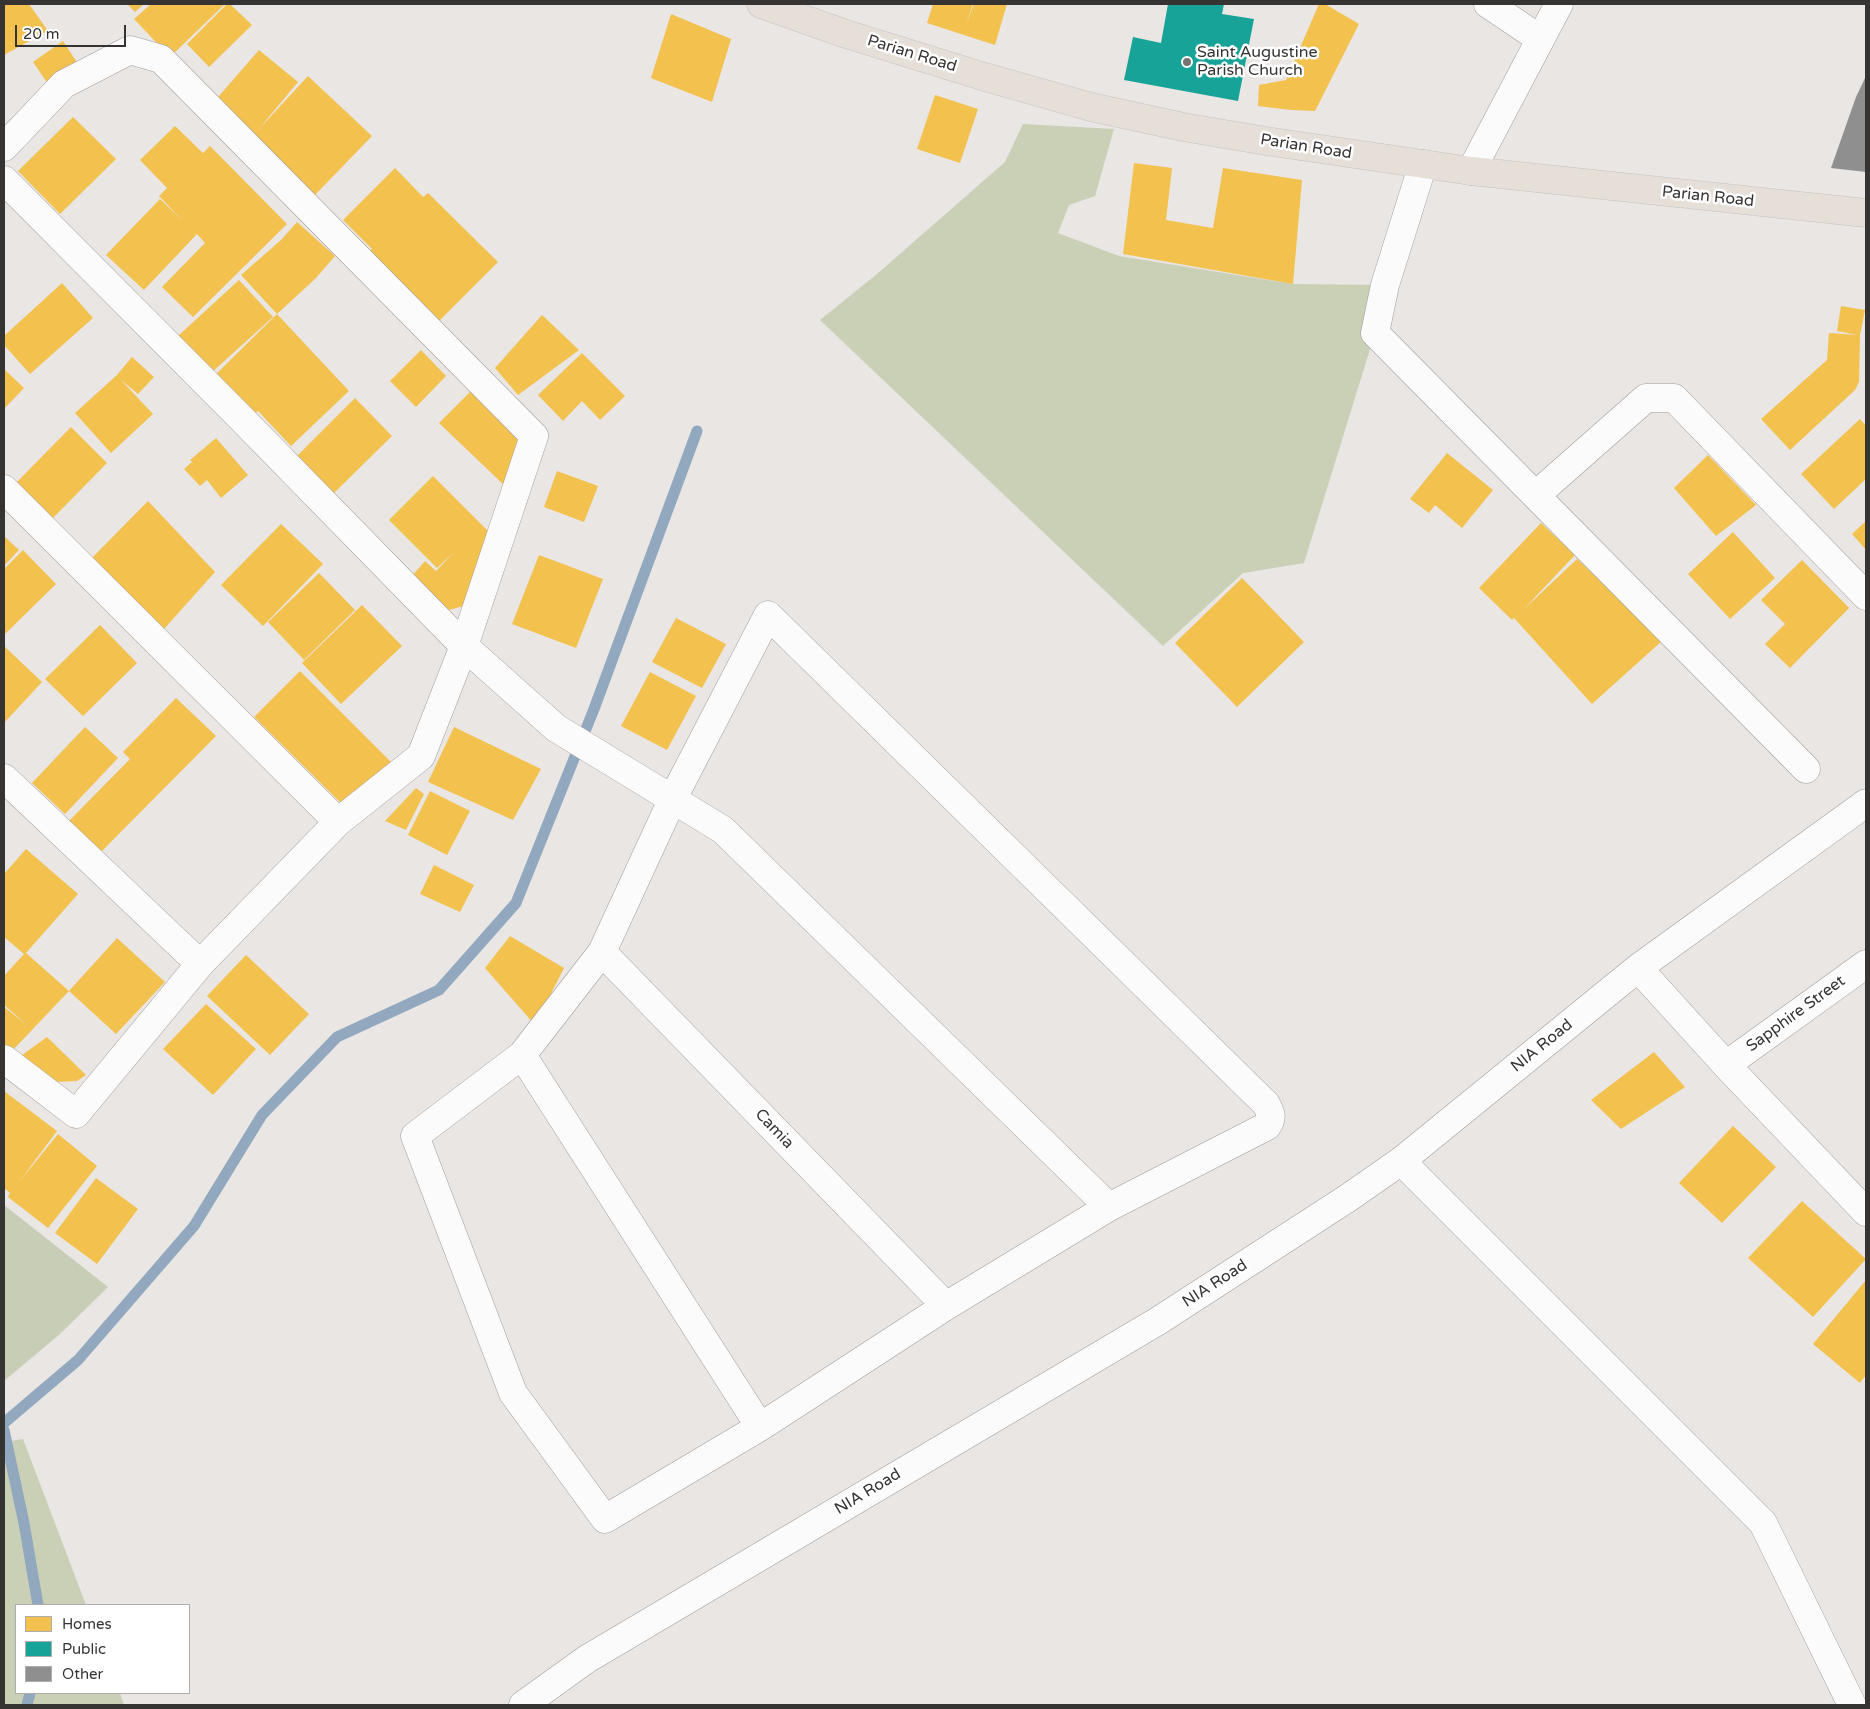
<!DOCTYPE html>
<style>
body{margin:0}
#map{position:relative;width:1870px;height:1709px;overflow:hidden;background:#e9e6e4;font-family:"Varela Round",sans-serif}
canvas{display:block}
.frame{position:absolute;inset:0;border:5px solid #363433;pointer-events:none}
.legend{position:absolute;left:15px;top:1604px;width:175px;height:90px;box-sizing:border-box;background:#fff;border:1px solid #afaead;margin:0;padding:6px 9px;list-style:none;font-size:15px;color:#363433}
.legend li{display:flex;align-items:center;gap:10px;height:25px}
.legend b{width:25px;border:1px solid #afaead}
.scale{position:absolute;left:15px;top:25px;width:111px;height:22px;box-sizing:border-box;border:2px solid #363433;border-top:0;padding-left:6px;font-size:15px;line-height:18px;white-space:nowrap;color:#363433;-webkit-text-stroke:4px #fff;paint-order:stroke}
</style>
<div id="map">
<canvas width="1870" height="1709"></canvas>
<div class="frame"></div>
<ul class="legend">
<li><b style="height:14px;background:#f2c14e"></b>Homes</li>
<li><b style="height:14px;background:#17a398"></b>Public</li>
<li><b style="height:14px;background:#908f8f"></b>Other</li>
</ul>
<div class="scale">20 m</div>
</div>
<script>
const g = document.querySelector('canvas').getContext('2d');
g.lineJoin = 'round';
function fillPath(path, color) {
  g.fillStyle = color;
  g.fill(path, 'evenodd');
}
function trace(path, color, width, dash) {
  g.strokeStyle = color;
  g.lineWidth = width;
  g.lineCap = dash ? 'butt' : 'round';
  g.setLineDash(dash || []);
  g.stroke(path);
}
function write(font, color, halo, rows, align = 'center') {
  g.font = font + ' "Varela Round",sans-serif';
  g.lineWidth = 5;
  g.setLineDash([]);
  g.textBaseline = 'middle';
  g.strokeStyle = halo;
  g.fillStyle = color;
  for (const [text, x, y, turn = 0] of rows) {
    g.save();
    g.translate(x, y);
    g.rotate((+turn || 0) * Math.PI / 180);
    g.textAlign = isNaN(turn) ? turn : align;
    if (halo) g.strokeText(text, 0, 0);
    g.fillText(text, 0, 0);
    g.restore();
  }
}
fillPath(new Path2D(`
 M4 1205 108 1287 60 1334 4 1381Z`), '#c7ceb5');
fillPath(new Path2D(`
 M1023 124 1114 129 1095 196 1069 205 1058 233 1119 256 1293 284 1385 285 1375 333 1304 563 1243 573 1163 646 820 320 877 274 1005 162Z
 M23 1439 86 1605H16V1693H120L124 1705H4V1442Z`), '#c9d0b6');
fillPath(new Path2D(`
 M5 4H29L48 31 4 55V5Z
 M127 4H144L135 12Z
 M151 4H225L170 57 134 19Z
 M227 4H230L252 25 209 67 187 44Z
 M933 4H973L966 24 974 4H1007L995 45 927 23Z
 M1319 4H1325L1359 24 1315 111 1291 110 1258 106 1259 85 1286 80Z
 M671 14 731 39 712 102 651 78Z
 M63 41 78 64 48 84 33 62Z
 M259 50 298 82 258 130 308 76 372 136 314 196 212 104Z
 M935 95 978 109 960 163 917 149Z
 M73 117 116 159 60 214 18 171Z
 M175 126 203 153 210 146 287 224 193 317 162 287 205 243 197 234 144 290 106 255 160 199 182 220 159 196 167 188 140 160Z
 M1134 163 1172 168 1166 220 1213 228 1223 168 1302 180 1293 284 1123 254Z
 M395 168 423 197 428 193 498 262 437 323 367 254 372 249 343 220Z
 M297 222 335 256 316 278 277 314 349 391 291 446 258 411 247 421 209 381 277 314 241 275 281 240Z
 M239 280 273 317 211 373 178 336Z
 M62 283 93 318 30 374 4 345V336Z
 M1841 306 1865 310 1860 335 1859 382 1855 390 1790 450 1761 419 1827 360 1829 333 1858 335 1837 331Z
 M542 315 579 350 518 395 495 368Z
 M421 350 446 376 416 407 390 381Z
 M582 353 625 396 600 420 582 401 563 421 538 395Z
 M132 357 154 377 138 394 121 380 153 414 111 453 75 413 117 375Z
 M4 369 24 388 4 409Z
 M471 391 520 439 505 486 439 423Z
 M355 398 392 436 334 493 297 456Z
 M1860 419 1866 426V479L1834 509 1801 474Z
 M71 427 107 463 51 520 15 484Z
 M216 438 248 475 221 498 207 480 200 486 184 469 192 462 190 460Z
 M1447 453 1493 490 1462 528 1435 505 1429 513 1410 499Z
 M1708 455 1756 505 1716 536 1674 488Z
 M557 471 598 486 584 522 544 507Z
 M433 476 493 536 467 605 449 610 411 577 425 561 436 571 454 552 437 568 389 520Z
 M148 501 215 572 164 629 91 559Z
 M1866 521V550L1852 534Z
 M1541 523 1575 555 1523 610 1577 559 1663 640 1592 704 1514 618 1512 620 1479 588Z
 M281 524 323 564 263 626 221 585Z
 M1733 532 1775 578 1730 619 1688 574Z
 M4 536 19 550 4 566Z
 M23 550 56 584 4 635V569Z
 M539 555 603 579 576 648 512 624Z
 M1802 560 1849 608 1790 668 1765 644 1785 624 1761 600Z
 M319 573 355 610 304 660 268 622Z
 M1242 578 1304 642 1237 707 1175 643Z
 M362 605 402 646 341 704 302 663Z
 M676 618 726 644 702 688 652 662Z
 M100 625 137 663 83 716 45 679Z
 M4 646 42 682 4 723Z
 M300 671 392 763 346 808 254 717Z
 M650 672 696 696 667 750 621 726Z
 M176 698 216 736 101 852 69 821 130 759 123 752Z
 M85 727 118 758 65 814 32 783Z
 M454 727 541 769 513 820 428 782Z
 M416 788 424 794 406 830 385 821Z
 M430 791 470 811 447 855 408 835Z
 M26 849 78 894 26 953 69 991 11 1052 4 1046V1007L26 1024 4 1005V976L24 954 4 937V874Z
 M434 865 474 885 460 912 420 894Z
 M510 936 564 968 535 1025 485 968Z
 M117 938 165 982 116 1034 69 991Z
 M246 955 309 1014 270 1055 207 996Z
 M206 1004 256 1049 213 1095 163 1049Z
 M47 1037 86 1075 77 1081 53 1082 18 1058Z
 M1654 1052 1685 1087 1621 1129 1591 1100Z
 M4 1091 57 1131 19 1182 58 1134 97 1166 48 1228 8 1197 10 1193 4 1188Z
 M1733 1126 1776 1167 1722 1223 1679 1183Z
 M96 1178 138 1209 97 1264 55 1233Z
 M1802 1201 1866 1259 1813 1317 1748 1258Z
 M1866 1280V1375L1860 1383 1813 1344Z`), '#f2c14e');
fillPath(new Path2D(`
 M1168 4H1224L1222 14 1254 19 1238 101 1124 80 1133 37 1161 43Z`), '#17a398');
trace(new Path2D(`
 M4 1423 78 1360 194 1226 262 1115 337 1037 439 990 516 903 594 709 697 431
 M4 1430 24 1523 38 1605
 M27 1705 30 1693`), '#91a8bf', 11);
fillPath(new Path2D(`
 M1866 76V172L1831 168 1856 97Z`), '#908f8f');
const minor = new Path2D(`
 M1488 4 1540 39
 M4 147 64 84 130 50 161 59 534 436 464 646 421 756 338 822 200 964 76 1114 4 1059
 M1423 164 1385 285 1375 333 1806 769
 M1471 171 1559 4
 M4 180 240 417 464 646 556 728 723 830 1109 1207
 M4 489 338 822
 M1536 495 1646 398H1674L1866 596
 M768 615 1266 1104C1271 1113 1273 1118 1267 1126L1109 1207 946 1306 760 1427 605 1519 513 1393 415 1136 522 1055 602 952 673 798Z
 M4 778 200 964
 M602 952 946 1306
 M1638 968 1726 1065 1866 1212
 M522 1055 760 1427
 M1726 1065 1866 964
 M1401 1161 1763 1523 1852 1705
 M523 1705 587 1659 1158 1321 1348 1198 1401 1161 1638 968 1866 803`);
const major = new Path2D(`
 M761 4 846 34 985 77 1091 107 1183 127 1266 141 1471 171 1866 213`);
trace(minor, '#a09e9c', 29);
trace(major, '#c3c2c1', 29);
trace(minor, '#fcfbfb', 28);
trace(major, '#e6dfd7', 28);
for (const [x, y, r, color] of [
 [1187,62,5,"#757271"]
]) {
  const dot = new Path2D();
  dot.arc(x, y, r, 0, 2 * Math.PI);
  g.fillStyle = color;
  g.fill(dot);
  trace(dot, '#fff', 2);
}
write('16px', '#363433', '#fff', [
 ["Saint Augustine",1197,53],
 ["Parish Church",1197,71]
], 'left');
write('16px', '#363433', '#fff', [
 ["Parian Road",912,54,17],
 ["Parian Road",1306,147,9],
 ["Parian Road",1708,197,6],
 ["Sapphire Street",1796,1014,-36],
 ["NIA Road",1542,1046,-39],
 ["Camia",774,1129,46],
 ["NIA Road",1215,1284,-33],
 ["NIA Road",868,1492,-31]
]);
</script>
